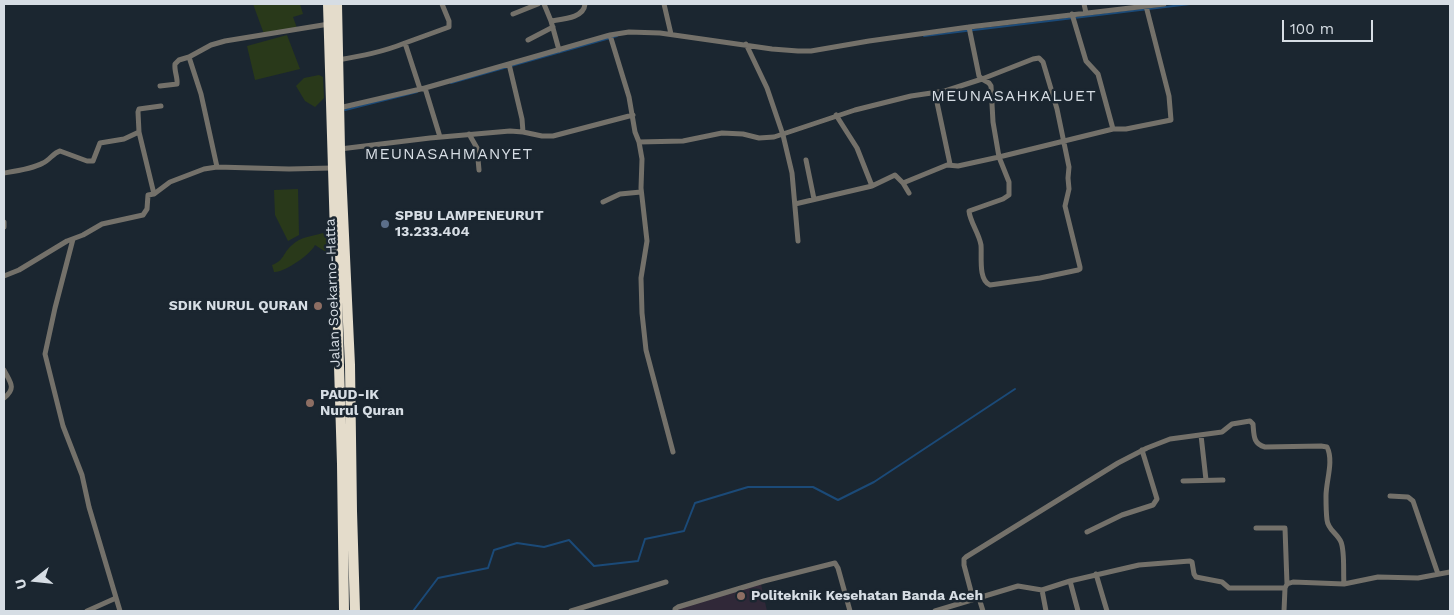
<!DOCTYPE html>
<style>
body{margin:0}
#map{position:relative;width:1454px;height:615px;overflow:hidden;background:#1b2630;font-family:"Work Sans",sans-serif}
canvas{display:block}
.frame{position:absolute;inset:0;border:5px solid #d6dde4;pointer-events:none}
.north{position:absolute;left:10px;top:555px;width:50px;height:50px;-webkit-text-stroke:4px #1b2630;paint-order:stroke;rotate:254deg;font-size:14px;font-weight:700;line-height:20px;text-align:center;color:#d6dde4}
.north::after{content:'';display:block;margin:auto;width:18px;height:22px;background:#d6dde4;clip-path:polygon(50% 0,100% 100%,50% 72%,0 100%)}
.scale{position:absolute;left:1282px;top:20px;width:91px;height:22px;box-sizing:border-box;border:2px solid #d6dde4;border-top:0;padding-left:6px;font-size:15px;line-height:18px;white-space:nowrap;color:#d6dde4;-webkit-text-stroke:4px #1b2630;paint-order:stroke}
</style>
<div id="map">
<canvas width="1454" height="615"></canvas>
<div class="frame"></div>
<div class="north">U</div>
<div class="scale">100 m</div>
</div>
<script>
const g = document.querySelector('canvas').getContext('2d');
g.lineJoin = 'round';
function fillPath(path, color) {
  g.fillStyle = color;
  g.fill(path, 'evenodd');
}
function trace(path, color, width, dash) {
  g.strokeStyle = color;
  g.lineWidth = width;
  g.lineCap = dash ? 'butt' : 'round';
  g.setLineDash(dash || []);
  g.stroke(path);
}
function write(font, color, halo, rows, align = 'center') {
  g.font = font + ' "Work Sans",sans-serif';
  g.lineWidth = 5;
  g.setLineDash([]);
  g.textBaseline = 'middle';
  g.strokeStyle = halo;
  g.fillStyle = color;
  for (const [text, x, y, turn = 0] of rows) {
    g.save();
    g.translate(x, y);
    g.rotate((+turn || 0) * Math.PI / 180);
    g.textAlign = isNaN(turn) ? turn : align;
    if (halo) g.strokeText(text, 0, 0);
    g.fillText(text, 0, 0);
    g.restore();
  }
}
fillPath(new Path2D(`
 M761 584 767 611H677L676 607Z`), '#302838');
fillPath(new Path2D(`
 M253 4H300L303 14 293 17 297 28 264 34Z
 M287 35 300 69 255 80 247 46Z
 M319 75 323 77 324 98 315 107 305 101 296 86 304 78Z
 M298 189 299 235 288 241 275 215 274 190Z
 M323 233C328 240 331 243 326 252L315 245C311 254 284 273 274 272L272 265C284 261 283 253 291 246 301 236 311 237 323 233Z`), '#29391a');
trace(new Path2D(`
 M924 36 1190 4
 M451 83 617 36
 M345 110 417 92
 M413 611 438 578 488 568 494 550 517 543 544 547 569 540 594 566 638 561 645 539 684 531 695 503 748 487H813L838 500 874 482 1015 389`), '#1b4a78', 2);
trace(new Path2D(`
 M544 4 551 21 559 50
 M664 4 671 34
 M1084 4 1086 13
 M513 14 538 4
 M551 21C563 19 584 18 585 4
 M610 35 629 97 635 132 639 142 642 159 641 188 647 241 641 278 642 313 646 350 673 452
 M528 40 553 27
 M405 43 449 27V21L442 4
 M746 44 767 88 783 135 792 173 798 241
 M338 60C361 56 383 52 405 43L420 89
 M509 64 522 119 523 132
 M160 86 177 84C178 78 174 71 175 64L179 60 189 57
 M425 88 440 137
 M935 93 950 164
 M339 108 425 88 610 35 629 32 660 33 772 49 798 51H811L869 41 969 27 1164 4
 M1113 129H1126L1171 120 1169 96 1146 6
 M139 132 154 194
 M469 134 477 148 479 170
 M639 142 683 141 722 133 743 134 759 138 774 137 855 110 911 96 945 91 982 79 989 83 991 86 993 122 999 157 1009 182V195L1003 199 969 211C970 222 979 233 981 245 982 256 978 280 990 285L1040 278 1078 270 1080 269V267L1065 206 1069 189 1068 178 1069 167 1057 109 1043 62 1039 58 1033 59 982 79 979 76 978 71 969 27
 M340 149 430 138 510 131 523 132 542 136H553L633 115
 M806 160 814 199
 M217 167 201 94 189 57 211 45 225 41 329 24
 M4 173C17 171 32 169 43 163 50 160 53 153 60 151L87 161H93L100 143 124 139 139 132 138 112 139 109 161 106
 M903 183 947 165 958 166 999 157 1113 129 1098 74 1086 61 1072 14
 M872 186 895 175 903 183 909 193
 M603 202 620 194 641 192
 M795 204 872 186 857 148 836 115
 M4 222V227
 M73 239 55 308 45 354 63 426 82 475 89 507 120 611
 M4 276 19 270 67 241 83 235 102 224 143 215 147 209 148 195 154 194 170 182 204 169 217 167 289 169 332 168
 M4 370C10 382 17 388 4 398
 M1201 435 1206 480
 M1183 481 1223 480
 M1390 496 1408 497 1413 501 1438 574
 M1256 528H1285L1287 584
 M1087 532 1122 515 1153 505 1157 499 1142 450
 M1096 574 1107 611
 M1070 581 1078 611
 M1285 588 1287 584 1293 582 1344 584 1378 577 1418 578 1450 572
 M1042 590 1046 611
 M979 598 983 611
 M973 599 964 565V559L966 557 1118 463 1147 448 1170 439 1222 432 1232 424 1250 421 1253 424C1254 435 1253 444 1265 447L1321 446 1327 447C1334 461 1326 481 1326 496 1326 504 1326 512 1327 520 1328 530 1337 533 1341 542 1345 552 1343 573 1344 584
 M87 611 116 598
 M571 611 666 582
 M675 611V609L678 607 764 581 835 563 838 568 850 611
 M935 611 1018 586 1042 590 1070 581 1139 565 1190 561 1192 562 1194 574 1196 577 1222 582 1229 588H1285L1284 611`), '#74716a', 5);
trace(new Path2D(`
 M328 4 342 464 344 611
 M337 4 340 149 350 365 352 511 355 611`), '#e4dccb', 10);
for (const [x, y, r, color] of [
 [385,224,5,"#5c6f8a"],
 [318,306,5,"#8d6e63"],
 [310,403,5,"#8d6e63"],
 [741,596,5,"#8d6e63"]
]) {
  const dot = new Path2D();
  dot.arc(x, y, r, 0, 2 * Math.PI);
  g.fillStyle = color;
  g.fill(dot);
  trace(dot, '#1b2630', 2);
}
write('bold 14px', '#d6dde4', '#1b2630', [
 ["SPBU LAMPENEURUT",395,216],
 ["13.233.404",395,232],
 ["SDIK NURUL QURAN",308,306,"right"],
 ["PAUD-IK",320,395],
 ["Nurul Quran",320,411],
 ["Politeknik Kesehatan Banda Aceh",751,596]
], 'left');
write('14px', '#d6dde4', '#1b2630', [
 ["Jalan Soekarno-Hatta",333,293,-92]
]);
g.letterSpacing = '1px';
write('16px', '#d6dde4', '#1b2630', [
 ["MEUNASAHKALUET",1014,96],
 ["MEUNASAHMANYET",449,154]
]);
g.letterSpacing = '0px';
</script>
